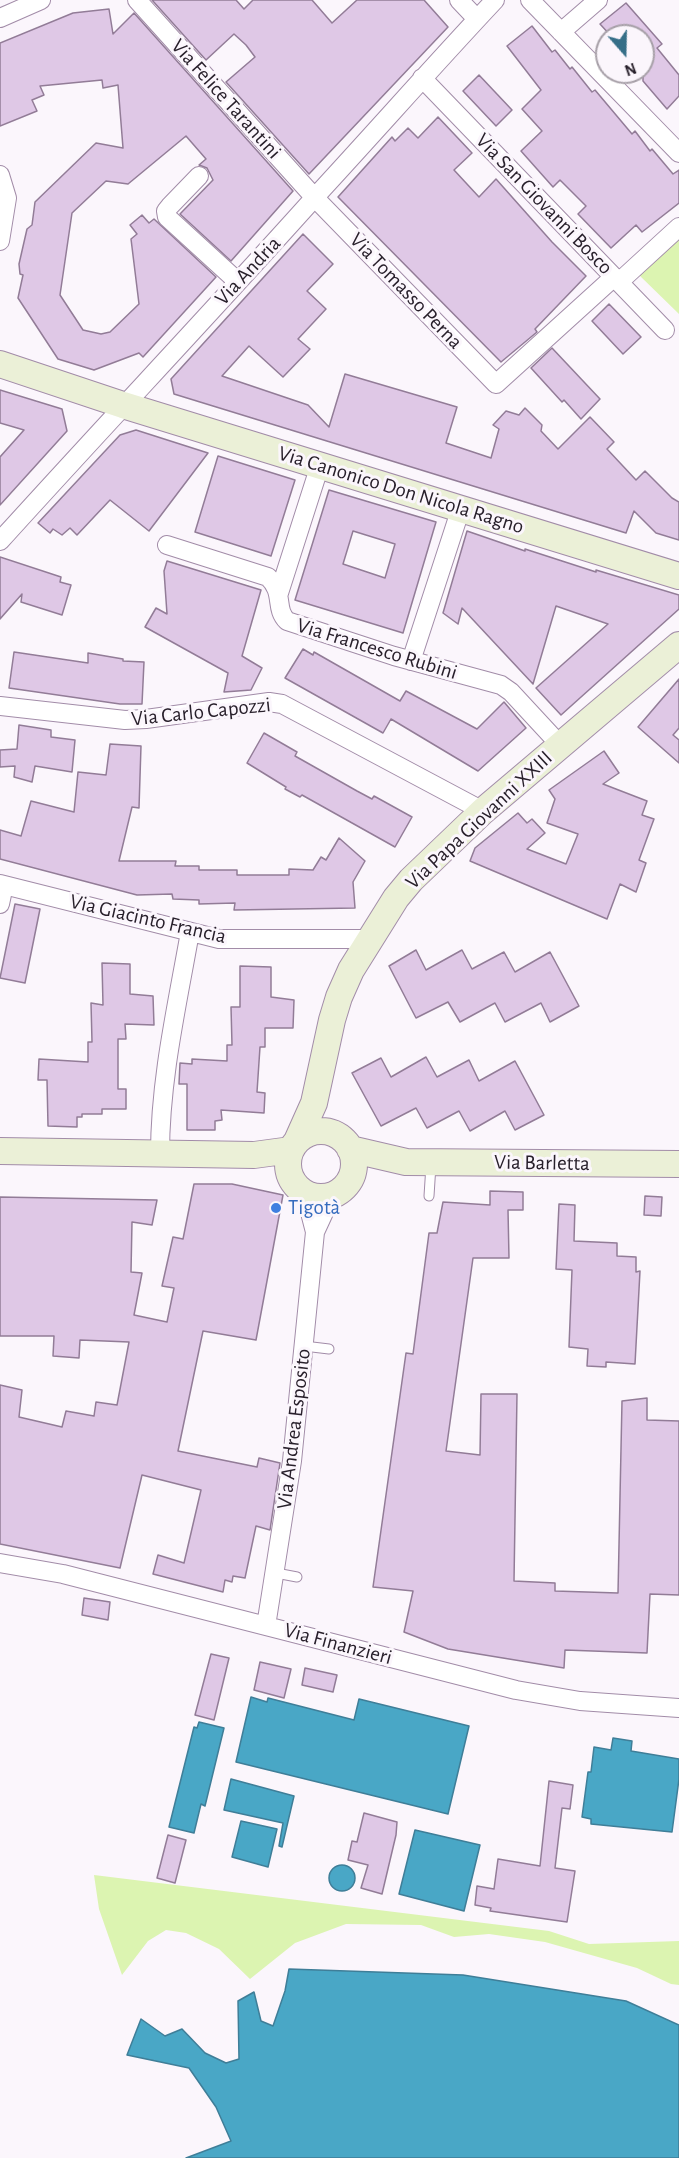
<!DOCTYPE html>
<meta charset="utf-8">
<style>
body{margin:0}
#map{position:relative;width:679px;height:2158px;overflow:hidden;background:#fbf6fc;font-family:"Alegreya Sans",sans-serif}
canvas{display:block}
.north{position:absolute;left:595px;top:24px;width:60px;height:60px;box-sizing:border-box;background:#fbf6fc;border:2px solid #a7a0a8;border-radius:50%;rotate:160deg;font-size:16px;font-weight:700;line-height:24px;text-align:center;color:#28202b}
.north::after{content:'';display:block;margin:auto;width:21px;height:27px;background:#366f88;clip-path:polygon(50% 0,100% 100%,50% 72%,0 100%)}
</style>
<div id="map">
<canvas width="679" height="2158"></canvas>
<div class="north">N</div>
</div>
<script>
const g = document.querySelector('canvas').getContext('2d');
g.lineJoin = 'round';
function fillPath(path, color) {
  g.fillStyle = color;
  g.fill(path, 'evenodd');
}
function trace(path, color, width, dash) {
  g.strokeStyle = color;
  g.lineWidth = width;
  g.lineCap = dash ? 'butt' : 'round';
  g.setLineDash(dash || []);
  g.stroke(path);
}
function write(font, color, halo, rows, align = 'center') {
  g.font = font + ' "Alegreya Sans",sans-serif';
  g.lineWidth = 6;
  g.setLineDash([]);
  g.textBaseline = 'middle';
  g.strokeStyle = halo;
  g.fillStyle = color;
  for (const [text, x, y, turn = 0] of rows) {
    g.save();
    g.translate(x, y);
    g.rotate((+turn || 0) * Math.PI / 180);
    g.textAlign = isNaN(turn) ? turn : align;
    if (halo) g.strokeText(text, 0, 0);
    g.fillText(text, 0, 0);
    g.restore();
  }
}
fillPath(new Path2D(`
 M679 236V314L638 274Z
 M94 1875 549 1931 589 1944 679 1941V1985L671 1984 637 1968 545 1942 489 1934 454 1937 421 1925 346 1924 295 1943 250 1979 219 1949 186 1933 166 1930 148 1941 122 1975 99 1909Z`), '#dcf4b1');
const water = new Path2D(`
 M251 1697 267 1702 268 1698 354 1720 359 1699 469 1726 448 1814 236 1762Z
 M199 1722 224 1728 205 1806 201 1804 194 1833 169 1827 194 1727 197 1728Z
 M613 1738 632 1741 631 1751 679 1759V1779L672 1832 591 1824V1819L582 1817 588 1772H591L594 1747 611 1750Z
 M231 1779 294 1796 282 1847 279 1846 283 1823 224 1810Z
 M241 1821 277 1829 268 1867 232 1857Z
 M415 1830 480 1845 464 1911 399 1894Z
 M329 1878a13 13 0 1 1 26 0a13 13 0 1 1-26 0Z
 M289 1969 463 1975 626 2001 679 2025V2158H186L231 2141 216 2107 189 2068 127 2055 141 2019 165 2036 182 2029 205 2053 226 2063 239 2059 238 2001 254 1992 261 2021 273 2026 285 1991Z`);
fillPath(water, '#49a7c6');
trace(water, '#3f7e98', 1.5);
const building = new Path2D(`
 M152 0H236L244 9 253 0H312L332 23 357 0H424L448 27 309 174 226 82 255 57 246 45 234 34 206 60Z
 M626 3 662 44 657 48 679 75V96L667 109 643 81V36H611L600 24Z
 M109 9 113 34 134 13 293 191 231 261 180 214 213 180 207 168 199 165 206 159 186 136 128 184 106 181 72 213 60 295 83 330 101 334 110 332 139 304 131 239 137 234 130 225 142 215 149 223 154 219 216 277 143 357 139 353 94 370 58 359 18 298 23 275 20 274 19 264 27 229 32 225 35 202 96 143 123 148 118 85 103 88 102 80 40 86 44 95 32 100 37 111 0 126V43L73 13Z
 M532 26 552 52 555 50 570 69 572 67 592 92 595 90 632 134 635 131 650 151 652 149 673 174 679 170V203L642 232 636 225 611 248 578 214 586 206 560 180 553 187 521 151 542 131 522 109 541 90 507 46Z
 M479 75 512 110 496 126 463 91Z
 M438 117 472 153 454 170 479 197 496 179 552 242 586 276 535 329 537 332 501 362 338 197 392 137 395 141 408 128 418 138Z
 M303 234 333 264 307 291 326 309 298 339 310 349 283 377 249 346 222 376 308 405 329 427 345 374 457 407 446 443 491 458 499 429 493 425 506 411 519 415 525 408 542 425 541 431 558 449 590 417 614 442 607 449 636 480 645 471 672 498 679 502V540L656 533 634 511 626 533 174 394 171 379Z
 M609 304 641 337 623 354 592 321Z
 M552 348 600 399 581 419 564 400 562 402 531 368Z
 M0 390 62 409 67 431 0 505V457L24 430 0 423Z
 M136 430 208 453 149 531 110 500 77 535 70 528 62 535 53 529 50 533 38 523 120 435Z
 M218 456 295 480 271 556 195 532Z
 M329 490 436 522 403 633 295 600ZM353 531 395 544 385 578 343 564Z
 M467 531 525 551V549L596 572V570L679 595V609L561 715 536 688 608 624 556 606 533 684 462 608 458 624 443 613Z
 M0 557 61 577 60 582 71 585 62 615 21 602 22 594 0 619Z
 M167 561 261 590 242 656 262 668 251 690 224 692 228 673 145 627 156 608 167 614 164 571Z
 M303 649 313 655 314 652 400 701 406 691 477 729 504 702 526 728 478 771 391 719 383 733 285 678Z
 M14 652 88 663V653L123 659V661L144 662 142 704H120L9 688Z
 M679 679V728L673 735 679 740V763L638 727Z
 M19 725 51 730V737L75 740 72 772 35 766 32 782 14 777 15 766 0 767V750L17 749Z
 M264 733 297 752 295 756 357 791 372 799 374 796 412 817 395 847 302 795 300 797 285 789 286 787 247 763Z
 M110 744 141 746 139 808 132 807 119 861H176L175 866H199V870H237V875H289V869L313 870 321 857 326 860 339 838 365 861 353 882 355 908 234 910 235 903 199 904V900L173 899 172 894 137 895 0 859V830L21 836 31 801 74 812 78 772 106 775Z
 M604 751 619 773 603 784 647 801 642 815 654 819 639 860 646 863 636 892 620 884 607 919 470 861 475 848 518 813 527 823 532 819 545 833 527 849 566 864 578 834 547 823 555 799 549 790Z
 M15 904 40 909 25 983 0 978Z
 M416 950 426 970 462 950 472 969 504 952 515 972 550 952 579 1006 550 1022 541 1003 505 1022 495 1003 460 1022 448 1002 416 1018 389 966Z
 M102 963 130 964V994L153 996 154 1025 125 1024 126 1039H118V1089H126V1109H102V1114H82V1117H77V1127L48 1126 47 1080H38L39 1059 88 1062V1042H92L91 1003 103 1005Z
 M240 966 271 967V997L294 1000 293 1028H265V1047H260L257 1092 265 1093 264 1113 221 1110 222 1120 215 1121V1130H187V1084H179L180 1063 192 1064V1059L227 1061V1045H232L231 1007H240Z
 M426 1057 437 1077 469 1060 479 1081 515 1061 544 1115 515 1130 505 1111 470 1131 459 1111 427 1128 416 1108 381 1126 352 1073 381 1058 391 1077Z
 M194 1184H232L283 1195 256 1340 203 1331 178 1451 257 1467 259 1458 280 1463 270 1530 256 1526 245 1578 233 1576 232 1582 225 1580 223 1592 153 1574 158 1555 184 1563 201 1490 142 1475 120 1568 0 1544V1385L22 1390 19 1417 62 1427 66 1411 94 1416 96 1402 117 1405 129 1342 80 1340 79 1358 53 1356 54 1336H0V1197L157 1200 152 1225 132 1222 131 1272 142 1273 134 1315 167 1322 174 1288 162 1286 173 1237 183 1239Z
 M490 1191 523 1192V1210H508L509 1258H473L446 1451 480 1455 481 1394H517L514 1581 555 1583V1591L618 1593 622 1401 647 1398V1420L679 1421V1595L650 1594 647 1653 565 1650 564 1668 448 1649 404 1632 413 1591 373 1587 406 1353 413 1354 429 1233H437L443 1202 490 1205Z
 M645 1196 662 1197 661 1216 644 1215Z
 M559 1204 575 1205 574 1241 617 1243V1256L636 1257V1272L640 1271 635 1364 606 1362V1367L587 1366 588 1349 569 1347 572 1270 556 1269Z
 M84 1598 110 1602 108 1620 82 1615Z
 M211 1654 229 1658 214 1720 195 1715Z
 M260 1662 291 1669 284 1698 254 1690Z
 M305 1668 337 1675 333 1692 302 1685Z
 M549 1781 573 1785 570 1809 562 1808 555 1868 575 1871 567 1922 490 1911 491 1908 475 1905 477 1886 494 1889 498 1859 540 1866Z
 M364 1813 397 1822 396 1835 382 1894 361 1888 368 1865 348 1860 352 1841 357 1842Z
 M168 1835 186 1840 175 1883 157 1878Z`);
fillPath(building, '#dfc8e6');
trace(building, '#927c97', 1.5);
const lane = new Path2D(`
 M429 1196 431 1165
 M304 1346 329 1349
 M276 1573 297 1577`);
const street = new Path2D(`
 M137 0 315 198 496 384 614 277
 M459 0 477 19
 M530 0 679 153
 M0 18 41 0
 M561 32 598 0
 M422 78 665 330
 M0 175 7 198 0 241
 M199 176 170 206 166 211 167 217 237 281
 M619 282 679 227
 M0 541C104 426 211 313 315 197 375 132 434 65 495 0
 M167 545 268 577C285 593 274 608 287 621L394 656 501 685 511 692 561 746
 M279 593 320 465
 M411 661 461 508
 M0 706 125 720 146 719 269 702 282 704 483 811
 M0 884 219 939H370
 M0 904 4 885
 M160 1154C160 1079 177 1006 190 932
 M305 1193 315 1232
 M0 1563 63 1574 516 1690 580 1701 679 1708
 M266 1626 292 1461 315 1232 332 1195`);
const secondary = new Path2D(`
 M0 364 123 405 679 576
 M288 1164a33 33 0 1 1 66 0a33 33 0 1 1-66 0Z
 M297 1141 314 1103 332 1020 339 997 351 970 396 898 411 880 483 811 679 645
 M350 1149 406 1162 679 1164
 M0 1151 254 1155 291 1150`);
trace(lane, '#a28ca8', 11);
trace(street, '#a28ca8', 20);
trace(secondary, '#a28ca8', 28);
trace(lane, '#fff', 9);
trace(street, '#fff', 18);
trace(secondary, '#ebf0d7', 26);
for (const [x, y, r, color] of [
 [276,1208,6,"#3f7fe0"]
]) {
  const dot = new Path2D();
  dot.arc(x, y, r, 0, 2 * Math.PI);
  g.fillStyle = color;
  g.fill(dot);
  trace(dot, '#fbf6fc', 2);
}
write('21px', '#28202b', '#fbf6fc', [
 ["Via Felice Tarantini",226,99,48],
 ["Via San Giovanni Bosco",544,204,46],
 ["Via Andria",248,271,-47],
 ["Via Tomasso Perna",406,291,46],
 ["Via Canonico Don Nicola Ragno",401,490,17],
 ["Via Francesco Rubini",377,649,17],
 ["Via Carlo Capozzi",201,712,-6],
 ["Via Papa Giovanni XXIII",479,820,-43],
 ["Via Giacinto Francia",148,919,13],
 ["Via Barletta",542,1163,1],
 ["Via Andrea Esposito",294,1429,-83],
 ["Via Finanzieri",338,1644,15]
]);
write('21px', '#366cbe', '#fbf6fc', [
 ["Tigotà",288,1208]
], 'left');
</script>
